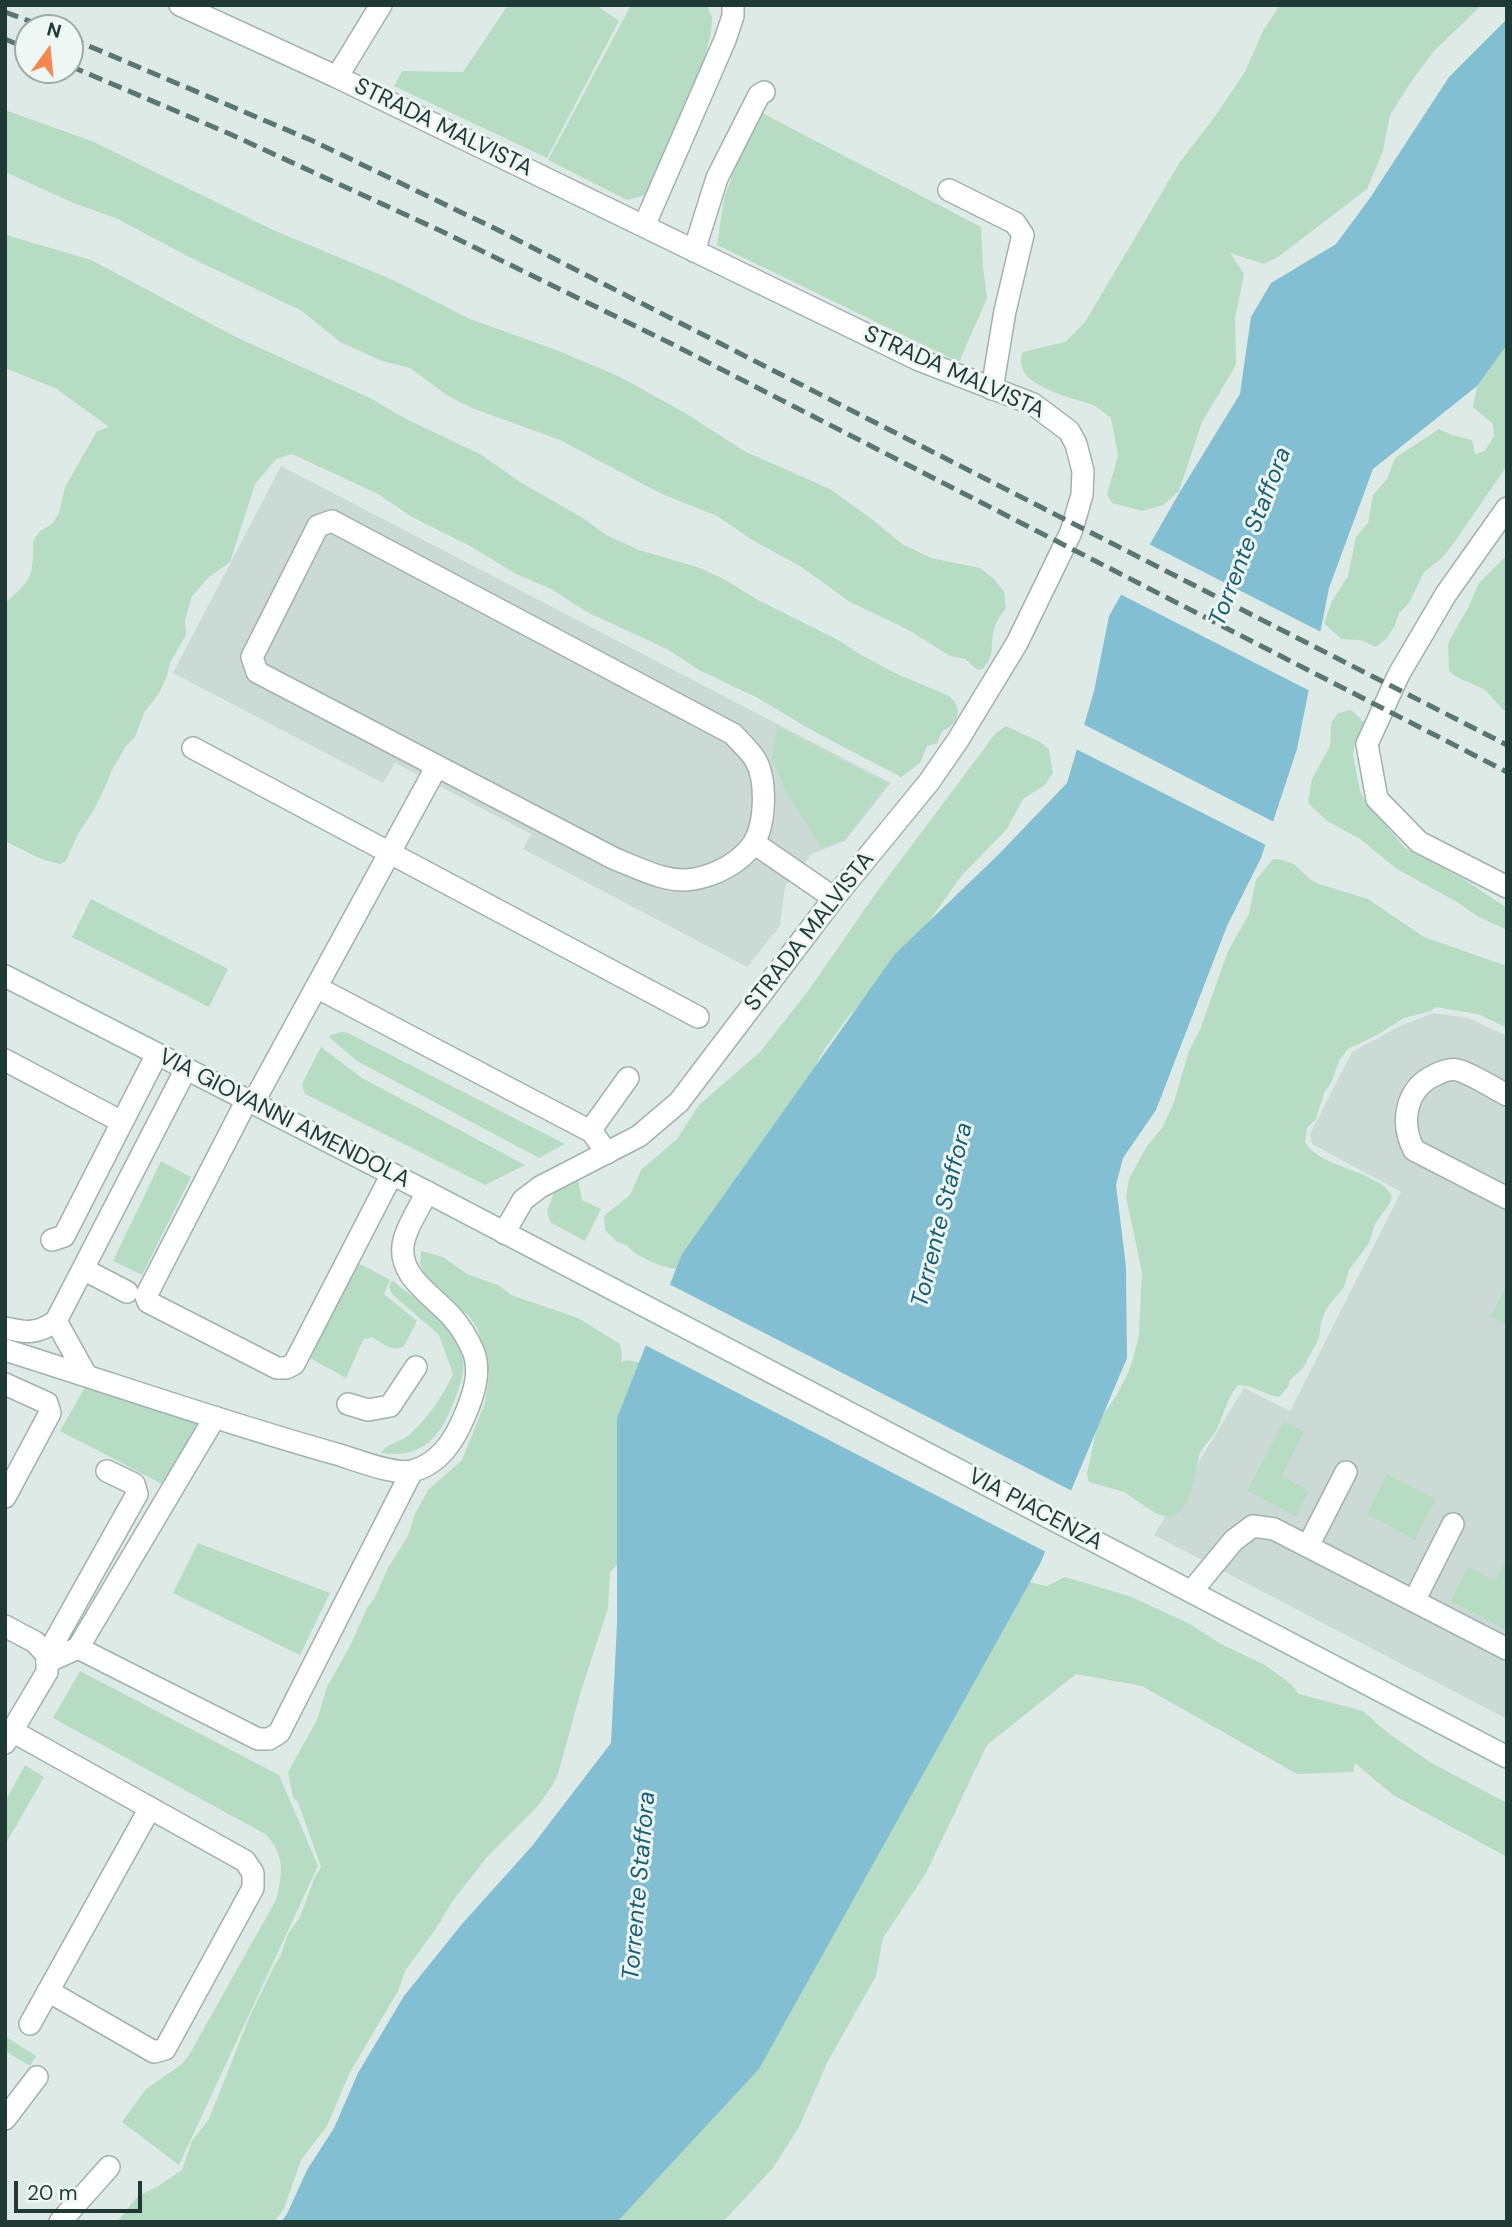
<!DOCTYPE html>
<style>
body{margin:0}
#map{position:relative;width:1512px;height:2227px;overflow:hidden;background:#deeae6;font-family:"DM Sans",sans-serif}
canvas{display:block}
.frame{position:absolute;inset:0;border:7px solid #1f3a35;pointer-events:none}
.north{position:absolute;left:14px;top:14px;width:70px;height:70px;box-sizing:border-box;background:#eef7f3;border:2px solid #9baba7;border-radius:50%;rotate:15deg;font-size:19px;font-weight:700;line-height:28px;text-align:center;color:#1f3a35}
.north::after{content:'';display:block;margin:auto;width:24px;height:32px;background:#f68750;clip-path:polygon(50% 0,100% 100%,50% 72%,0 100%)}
.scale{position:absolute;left:14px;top:2181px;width:128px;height:32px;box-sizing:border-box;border:4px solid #1f3a35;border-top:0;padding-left:9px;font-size:21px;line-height:24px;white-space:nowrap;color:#1f3a35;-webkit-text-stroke:5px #eef7f3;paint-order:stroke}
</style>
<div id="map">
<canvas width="1512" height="2227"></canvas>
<div class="frame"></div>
<div class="north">N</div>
<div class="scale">20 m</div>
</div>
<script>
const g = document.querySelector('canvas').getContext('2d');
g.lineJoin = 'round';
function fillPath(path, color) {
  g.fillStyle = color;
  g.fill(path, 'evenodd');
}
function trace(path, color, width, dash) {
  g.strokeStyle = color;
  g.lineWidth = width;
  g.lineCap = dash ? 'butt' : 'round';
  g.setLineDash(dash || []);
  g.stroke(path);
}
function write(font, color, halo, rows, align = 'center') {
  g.font = font + ' "DM Sans",sans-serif';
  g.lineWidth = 6;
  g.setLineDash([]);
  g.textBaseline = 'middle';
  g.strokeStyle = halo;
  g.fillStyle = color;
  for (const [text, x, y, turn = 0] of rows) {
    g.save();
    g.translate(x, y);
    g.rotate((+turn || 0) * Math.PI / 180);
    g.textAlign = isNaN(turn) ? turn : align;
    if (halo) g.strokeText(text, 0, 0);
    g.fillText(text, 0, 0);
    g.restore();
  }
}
fillPath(new Path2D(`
 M281 466 891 783 845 841 812 854 785 887 780 926 747 967 523 849 531 834 395 763 383 783 173 673Z
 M1433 1013 1468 1018 1507 1036V1719L1154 1535 1244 1388 1290 1411 1401 1192 1312 1144 1310 1134 1352 1052 1400 1026Z`), '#ccdad5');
fillPath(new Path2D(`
 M508 5H596L619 21 547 158 394 86 402 71 463 72Z
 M631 5H707L712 17 711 33 704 61 675 134 646 195 627 200 548 160Z
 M1280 5H1482L1434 51 1411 82 1390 115 1383 151 1367 189 1278 257 1264 264 1230 253 1244 274 1235 319 1236 365 1202 422 1179 491 1163 505 1142 511 1112 503 1107 494 1118 456 1111 418C1105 414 1100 408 1093 405 1071 397 1009 385 1023 352L1065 342 1085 322 1180 162 1213 119 1245 72 1263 31Z
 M5 110 94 142 271 229 393 280 470 319 559 351 620 377 687 414 744 451 830 489 873 520 902 544 931 558 980 568 994 579 1004 592 1006 608C999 617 994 625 993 635 990 652 995 654 983 669L978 670 965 659 950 656 907 629 850 602 800 566 754 541 717 516 662 494 560 440 472 408 448 396 410 368 382 361 340 342 302 311 191 258 118 219 76 204 5 172Z
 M762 113 981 227 983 266 987 298 959 362 717 245 724 199 736 165Z
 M5 232 10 236 91 260 236 337 372 399 406 419 482 455 520 482 583 518 606 535 639 550 697 567 722 578 758 600 842 642 856 652 895 673 947 695C958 702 962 714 952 725 949 728 945 729 942 732 941 733 938 741 938 743L927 746 920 763 901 777 813 731 758 698 699 670 667 649 587 612 551 589 516 574 470 546 412 517 378 494 292 454 276 459 255 484 230 562 209 577 192 596 185 620 186 635 170 663 167 676 159 693 144 713 135 737 126 746 111 772 106 785 94 810 78 834 66 861 60 864 41 859 5 841V603C33 578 33 578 33 541L40 531 52 524 59 513 65 487 97 431 109 427 55 388 5 368Z
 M1507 345V466L1451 547 1441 559 1424 572 1409 603 1399 613 1395 625 1387 638 1376 647 1360 640 1341 639 1324 623 1332 601 1348 576 1356 537 1368 523 1373 495 1387 479 1395 458 1439 429 1452 435 1472 440 1475 454 1485 451 1494 436 1493 424 1473 407 1477 386Z
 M1507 555V713C1497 706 1491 693 1481 688 1470 682 1459 680 1449 671L1448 644 1454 632 1468 608 1479 583Z
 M1351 710 1361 719V721H1370L1355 742 1353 755 1360 791 1366 802 1405 848 1462 878 1507 908V930L1477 916 1457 902 1397 869 1360 839 1327 821 1308 803 1312 779 1330 746 1331 723 1338 713Z
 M777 726 888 784 844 840 822 848 786 792 772 759Z
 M1006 726 1040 742 1049 749 1053 773 1045 785 1023 799 1007 829 962 875 913 944 848 1017 824 1050 750 1189 677 1269C665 1269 633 1256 627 1245L617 1242 605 1230 604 1216 630 1195 641 1170 677 1139 699 1105 760 1052 808 991 876 893 995 734Z
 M1273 859H1279L1294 864 1311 880 1319 884 1368 899 1424 937 1507 966V1028L1478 1014 1435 1007 1431 1011 1404 1018 1377 1035 1348 1049 1340 1059 1331 1083 1324 1093 1316 1119 1307 1128 1305 1142C1320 1169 1379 1170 1392 1196L1390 1203 1375 1224 1369 1243 1349 1270 1344 1287 1326 1309 1321 1323 1319 1338 1303 1368 1290 1380 1288 1387 1279 1397C1263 1395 1255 1385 1238 1385 1227 1398 1224 1414 1217 1429 1213 1438 1202 1446 1199 1456 1193 1478 1194 1507 1170 1518L1155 1513 1124 1492 1089 1482 1087 1474 1098 1422 1116 1396 1127 1375 1133 1359 1139 1335 1142 1272 1126 1197 1129 1179 1147 1146 1162 1128 1173 1105 1189 1051 1200 1030 1228 951 1249 914 1256 880Z
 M91 899 228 969 209 1007 72 937Z
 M342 1032 348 1033 565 1144 539 1158 357 1061 330 1038V1035Z
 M321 1047 362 1078 525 1165 485 1185 305 1094 302 1084Z
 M161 1161 191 1177 142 1275 113 1261Z
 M578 1179 582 1200 601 1209 585 1241 550 1222 547 1211 555 1190Z
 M421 1251 443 1257 467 1274 500 1286 511 1295 578 1318 620 1344 622 1355 621 1362 628 1360 670 1370 618 1564 610 1572 608 1608 581 1691 558 1774 552 1786 538 1806 487 1857 452 1902 435 1930 405 1971 398 1991 350 2072 327 2126 301 2160 284 2209 274 2222H117L137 2197 158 2186 182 2170 192 2141 209 2119 249 2018 274 1966 280 1957 288 1934 300 1917 314 1879 321 1867 298 1802 293 1797 288 1772 317 1720 327 1687 351 1644 367 1608 374 1599 389 1566 408 1536 415 1514 428 1490 462 1460 485 1403 489 1376 486 1355 477 1328 469 1316 439 1294 425 1277 420 1264Z
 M358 1263 390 1280 384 1294 417 1321 404 1346C393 1353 382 1343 372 1337L363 1340 346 1378 310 1358Z
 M391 1281 395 1282C401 1289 409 1293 416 1298 432 1310 454 1333 461 1352 467 1368 461 1383 455 1399 441 1436 424 1459 381 1453 388 1442 399 1443 408 1436 427 1419 443 1396 453 1374L439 1335 392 1294 389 1287Z
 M1507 1285V1325L1490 1317Z
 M85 1387 199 1423 162 1484 60 1431Z
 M1284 1421 1304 1432 1282 1476 1309 1491 1296 1516 1247 1491Z
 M1387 1474 1436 1499 1415 1540 1367 1514Z
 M198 1543 330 1593 300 1655 173 1593Z
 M1507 1559V1630L1451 1601 1468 1567 1495 1581Z
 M1065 1577 1129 1596 1190 1624 1221 1644 1265 1665 1291 1684 1299 1694 1363 1711 1389 1734 1430 1762 1507 1803V1857L1393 1795 1355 1763 1353 1772 1297 1774 1142 1686 1076 1674 987 1745 926 1873 883 1938 876 1976 828 2061 799 2127 773 2168 723 2222H586L1024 1581 1047 1586Z
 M80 1671 279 1775 318 1866 179 2165 122 2122 146 2089 181 2065 189 2055 276 1900C283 1874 285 1853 265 1834L53 1718Z
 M25 1765 44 1777 5 1845V1802Z
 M5 2036 36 2056 30 2066 5 2051Z`), '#b6ddc4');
fillPath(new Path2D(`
 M1507 19V345L1477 386 1373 469 1329 588 1297 749 1261 858 1227 926 1156 1110 1123 1158 1116 1185 1126 1267 1127 1358 1040 1564 759 2069 617 2222H281L287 2214 307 2170 334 2128 358 2073 404 1996 462 1924 532 1846 611 1743 617 1624V1418L682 1254 895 954 998 855 1067 783 1094 691 1109 616 1178 495 1240 394 1251 317 1271 283 1336 244 1370 198 1449 77Z`), '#83bfd2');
fillPath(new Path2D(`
 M1147 543 1323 633 1312 692 1118 593Z
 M1081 723 1276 823 1268 846 1074 748Z
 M667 1283 1074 1492 1048 1553 643 1344Z`), '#deeae6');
const service = new Path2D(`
 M337 77 381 5
 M949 190 1015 223 1023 235 1005 311 992 389
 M644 226 725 40 733 16V5
 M694 251 717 178 759 95 764 92
 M332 521 733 734C740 742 749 750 755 759 767 779 766 824 753 844 740 863 716 875 694 879 667 884 639 868 615 859L257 672 252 657 318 526Z
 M193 748 698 1017
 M754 843 834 898
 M316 987 592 1132 607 1153
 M5 1060 122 1122
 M1507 1095C1493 1088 1471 1073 1457 1070 1450 1068 1441 1072 1435 1075 1405 1089 1400 1123 1414 1150L1507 1198
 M247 1100 146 1296 148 1302 277 1368H286L294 1364 392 1174
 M253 1103 437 766
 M592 1132 595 1124 628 1078
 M52 1240 64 1236 157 1054
 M83 1269 127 1292
 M56 1321 86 1375
 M5 1328C26 1333 38 1334 56 1321L186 1069
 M5 1350C117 1385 228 1424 340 1455 359 1461 394 1475 412 1471 440 1464 455 1439 465 1415 473 1396 481 1374 474 1353 469 1341 461 1327 452 1317 433 1295 395 1275 404 1240 408 1224 420 1207 427 1192
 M5 1384 47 1403 50 1413 5 1497
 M348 1404 368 1410 390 1406 416 1367
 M1308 1546 1346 1472
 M1191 1592 1234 1540 1253 1526 1274 1529 1507 1649
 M1414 1601 1453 1524
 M78 1648 258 1739H269L279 1733 412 1471
 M47 1655 137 1494 134 1484 107 1471
 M47 1662 78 1648 215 1417
 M12 1731 245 1861 253 1873V1888L165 2049 154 2052 48 1991
 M30 2024 150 1808
 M5 2119 37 2077
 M60 2222 109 2167`);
const minor = new Path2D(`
 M180 5 337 77 919 360 1033 404 1069 431 1076 444 1083 471 1082 495 1071 532 1017 643 958 740 929 782 834 898 679 1102 639 1136 540 1187 523 1200 504 1233
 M1507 508 1446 594 1399 674 1367 744 1377 799 1419 842 1507 887
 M5 1626 35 1642 47 1655V1672L5 1743`);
const secondary = new Path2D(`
 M5 976 427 1192 1507 1757`);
trace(service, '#a1b2ad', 24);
trace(minor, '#a1b2ad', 24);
trace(secondary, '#9db6af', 24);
trace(service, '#fff', 21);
trace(minor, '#fff', 21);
trace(secondary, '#fff', 21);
trace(new Path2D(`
 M5 12 48 28
 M70 38 313 141 498 230 1507 745
 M5 39 28 49
 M70 66 230 134 441 231 672 344 1507 772`), '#597671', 5, [14, 7]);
write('23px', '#1f3a35', '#eef7f3', [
 ["STRADA MALVISTA",443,128,26],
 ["STRADA MALVISTA",954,373,24],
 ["STRADA MALVISTA",810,932,-52],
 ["VIA GIOVANNI AMENDOLA",284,1119,27],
 ["VIA PIACENZA",1035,1510,28]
]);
write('italic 24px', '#185f77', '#eef7f3', [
 ["Torrente Staffora",1251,537,-69],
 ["Torrente Staffora",943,1215,-76],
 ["Torrente Staffora",640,1886,-85]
]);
</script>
